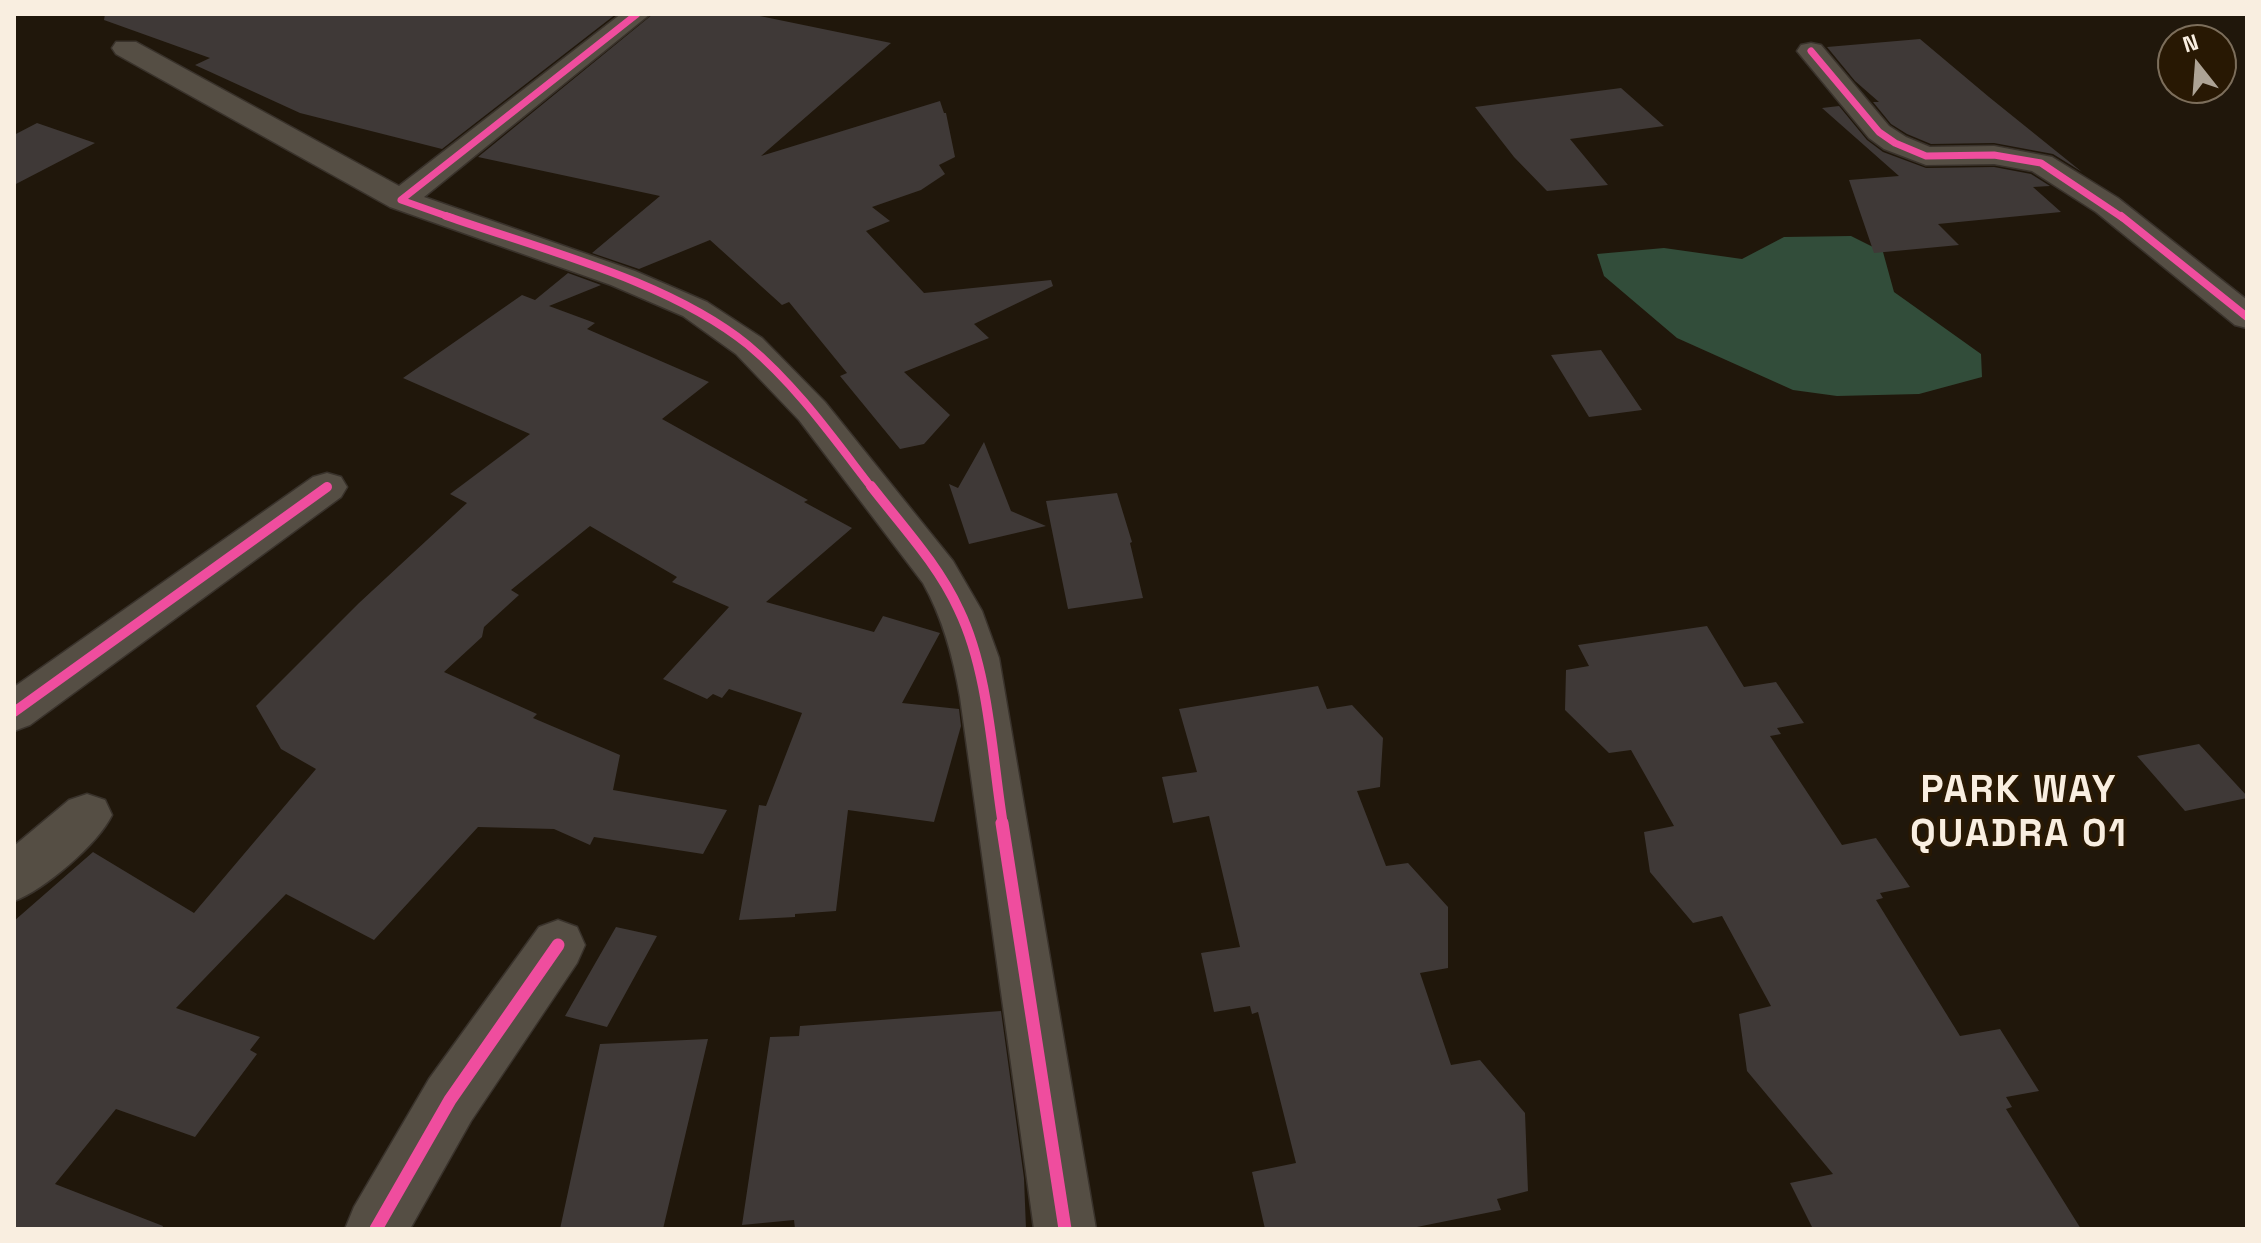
<!DOCTYPE html>
<style>
body{margin:0}
#map{position:relative;width:2261px;height:1243px;overflow:hidden;background:#20170b;font-family:"Space Grotesk",sans-serif}
canvas{display:block}
.frame{position:absolute;inset:0;border:16px solid #f9eee0;pointer-events:none}
.north{position:absolute;left:2157px;top:24px;width:80px;height:80px;box-sizing:border-box;background:#281803;border:2px solid #7c6e5b;border-radius:50%;rotate:343deg;font-size:22px;font-weight:700;line-height:32px;text-align:center;color:#f9eee0}
.north::after{content:'';display:block;margin:auto;width:28px;height:36px;background:#ada395;clip-path:polygon(50% 0,100% 100%,50% 72%,0 100%)}
</style>
<div id="map">
<canvas width="2261" height="1243"></canvas>
<div class="frame"></div>
<div class="north">N</div>
</div>
<script>
const g = document.querySelector('canvas').getContext('2d');
g.lineJoin = 'round';
function fillPath(path, color) {
  g.fillStyle = color;
  g.fill(path, 'evenodd');
}
function trace(path, color, width, dash) {
  g.strokeStyle = color;
  g.lineWidth = width;
  g.lineCap = dash ? 'butt' : 'round';
  g.setLineDash(dash || []);
  g.stroke(path);
}
function write(font, color, halo, rows, align = 'center') {
  g.font = font + ' "Space Grotesk",sans-serif';
  g.lineWidth = 7;
  g.setLineDash([]);
  g.textBaseline = 'middle';
  g.strokeStyle = halo;
  g.fillStyle = color;
  for (const [text, x, y, turn = 0] of rows) {
    g.save();
    g.translate(x, y);
    g.rotate((+turn || 0) * Math.PI / 180);
    g.textAlign = isNaN(turn) ? turn : align;
    if (halo) g.strokeText(text, 0, 0);
    g.fillText(text, 0, 0);
    g.restore();
  }
}
fillPath(new Path2D(`
 M1851 236 1883 252 1894 292 1981 354 1982 377 1919 394 1837 396 1793 390 1677 338 1604 276 1597 254 1664 248 1742 259 1784 237Z`), '#324d3a');
fillPath(new Path2D(`
 M105 14H616L442 149 300 113 195 65 210 58 104 20Z
 M653 14H750L891 43 761 156 940 101 944 113H946L955 157 939 165 945 174 921 190 872 207 890 221 866 231 924 293 1051 280 1053 286 974 324 989 338 904 372 950 415 924 444 900 449 840 376 847 373 789 302 782 305 710 240 639 269 592 253 660 196 478 157Z
 M1920 39 1989 97 2082 172 2053 154 1994 143 1931 144 1907 134 1891 124 1873 102H1879L1855 81 1827 47Z
 M1621 88 1664 126 1570 139 1608 185 1547 191 1514 157 1475 107Z
 M1839 106 1867 140 1883 152 1926 168 1994 167 2031 174 2050 186 2033 187 2061 212 1938 224 1959 245 1874 253 1849 180 1899 176 1822 108Z
 M37 123 95 143 14 185V135Z
 M568 273 601 285 549 306 595 323 587 329 709 382 662 419 808 500 804 502 852 528 766 602 874 632 883 616 940 633 902 703 959 709 961 726 934 822 848 810 836 911 795 914V917L739 920 759 805 766 806 802 713 729 689 722 698 713 694 707 699 663 679 729 607 672 582 677 577 590 526 511 590 519 595 484 627 482 637 444 672 537 714 533 718 620 755 613 790 727 810 703 854 594 837 590 845 554 829 478 827 374 940 286 894 176 1008 260 1037 250 1050 257 1054 195 1137 116 1109 55 1184 163 1226 162 1229H14V921L93 852 194 913 316 769 281 749 256 706 359 603 467 503 450 494 530 434 403 378 522 295 535 300Z
 M1601 350 1642 410 1589 417 1551 355Z
 M984 442 1011 511 1046 526 969 544 949 484 958 488Z
 M1117 493 1132 542 1130 543 1143 598 1068 609 1046 501Z
 M1707 626 1744 687 1776 682 1804 723 1777 728 1781 734 1770 736 1842 845 1876 838 1910 887 1880 893 1883 898 1876 900 1960 1036 2000 1029 2039 1091 2006 1097 2012 1107 2006 1109 2081 1229H1813L1790 1183 1833 1174 1747 1071 1739 1014 1771 1006 1722 916 1693 923 1650 872 1644 832 1674 826 1631 750 1609 753 1565 710 1566 670 1589 666 1578 645Z
 M1318 686 1327 709 1352 705 1383 738 1380 787 1357 791 1386 866 1408 863 1448 907V968L1420 973 1451 1065 1480 1060 1525 1113 1528 1191 1497 1199 1501 1210 1407 1229H1265L1252 1172 1296 1163 1258 1012 1252 1014 1250 1006 1214 1012 1201 953 1240 947 1209 816 1173 823 1162 777 1197 772 1179 709Z
 M2199 744 2247 796V798L2185 811 2137 756Z
 M616 927 657 936 607 1027 565 1016Z
 M1001 1011 1024 1178 1026 1229H795L794 1220 742 1225 770 1037 799 1036 800 1026Z
 M708 1039 663 1229H560L600 1044Z`), '#3f3937');
const minor = new Path2D(`
 M621 14H650L424 197 635 271 707 302 762 338 825 402 953 561 982 611 999 658 1096 1229H1034L960 697C953 656 943 619 923 583L799 420 736 354 683 316 611 285 390 207 116 54 112 48 116 42H136L399 186Z
 M1811 43 1821 45 1889 126 1906 137 1930 147 1994 146 2052 157 2118 198 2247 300V328L2235 325 2096 212 2032 171 1994 164 1926 165 1884 149 1869 138 1797 51 1801 45Z
 M327 473 341 477 347 487 341 497 30 725 14 731V687L313 477Z
 M87 794 105 800 112 815C98 844 44 890 14 901V846L69 800Z
 M558 920 577 927 585 945 577 963 471 1121 410 1229H345L354 1207 429 1079 539 927Z`);
trace(minor, '#39322b', 3);
fillPath(minor, '#554e44');
trace(new Path2D(`
 M1811 51 1879 132 1895 143 1926 156 1994 155 2041 163 2123 218
 M452 218 401 200 637 14`), '#ef4d9e', 7);
trace(new Path2D(`
 M446 216C543 250 669 281 748 345 796 385 834 439 872 488
 M2121 216 2247 317`), '#ef4d9e', 8);
trace(new Path2D(`
 M871 486C902 526 938 564 959 610 989 672 992 757 1003 825
 M14 712 327 487`), '#ef4d9e', 10);
trace(new Path2D(`
 M1002 823 1065 1229
 M376 1229 450 1100 558 945`), '#ef4d9e', 13);
g.letterSpacing = '2px';
write('bold 38px', '#f9eee0', '#281803', [
 ["PARK WAY",2019,792],
 ["QUADRA 01",2019,836]
]);
g.letterSpacing = '0px';
</script>
